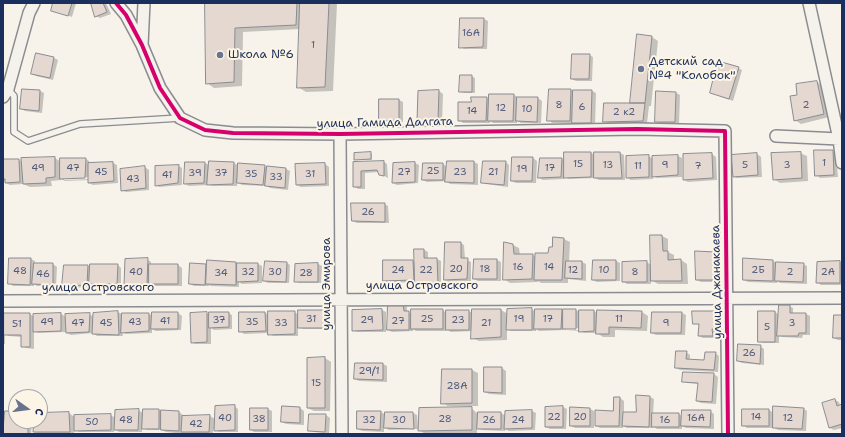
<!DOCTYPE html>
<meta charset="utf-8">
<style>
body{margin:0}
#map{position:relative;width:845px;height:437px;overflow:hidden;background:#f7f3ea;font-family:"Shantell Sans",sans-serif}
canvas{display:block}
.frame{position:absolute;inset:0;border:4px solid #1b2f5e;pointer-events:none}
.north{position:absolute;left:8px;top:389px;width:40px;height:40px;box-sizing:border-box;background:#fcf5e5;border:1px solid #a2a6af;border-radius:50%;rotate:104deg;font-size:11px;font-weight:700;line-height:16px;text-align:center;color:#1b2f5e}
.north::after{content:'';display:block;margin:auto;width:14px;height:18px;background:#68748f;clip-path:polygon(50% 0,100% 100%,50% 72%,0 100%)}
</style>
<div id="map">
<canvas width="845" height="437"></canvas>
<div class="frame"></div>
<div class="north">С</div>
</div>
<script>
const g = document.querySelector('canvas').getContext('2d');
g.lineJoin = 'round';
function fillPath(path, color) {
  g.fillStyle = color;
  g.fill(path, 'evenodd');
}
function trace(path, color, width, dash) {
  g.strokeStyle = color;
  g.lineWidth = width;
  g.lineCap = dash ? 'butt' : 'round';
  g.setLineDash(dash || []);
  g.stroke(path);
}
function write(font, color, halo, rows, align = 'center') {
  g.font = font + ' "Shantell Sans",sans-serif';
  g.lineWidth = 4;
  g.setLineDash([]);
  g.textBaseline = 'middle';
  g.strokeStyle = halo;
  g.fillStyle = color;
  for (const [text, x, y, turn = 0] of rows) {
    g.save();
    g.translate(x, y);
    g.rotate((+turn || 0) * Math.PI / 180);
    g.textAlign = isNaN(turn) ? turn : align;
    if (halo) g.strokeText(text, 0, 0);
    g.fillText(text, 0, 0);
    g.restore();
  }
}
fillPath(new Path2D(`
 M54 3H76L72 17 52 10Z
 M92 3H106L111 14 100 18 96 16Z
 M206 3H337L333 91 306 92 298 87 300 29 243 32 242 86 214 88 207 83Z
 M484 19 488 21 487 49H464L460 47Z
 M638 36 652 37 658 41 651 106H649L647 123H608L604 121 634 104Z
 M37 54 54 58 58 60 53 80 36 76 32 73Z
 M589 55 593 57 592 81H576L572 79Z
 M738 68 742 70 733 101 711 93Z
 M471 76 475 78V93H464L460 91Z
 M817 82 823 86 829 117 801 124 795 120Z
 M23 90 40 91 44 93 42 113 25 111 21 109Z
 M571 90 573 91H592L596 93 595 125 552 123 549 120Z
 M439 91 443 94 442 123H422L418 120Z
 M676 93 680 95 679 124 660 123 656 121Z
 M514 95 518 97 538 98 542 101 541 123H521L517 121V123H493L490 121V123H463L459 120 472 103 487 98 490 100Z
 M380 100H399L403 102V122H384L380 120Z
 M832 151 836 153 838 177 820 178 816 175Z
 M371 153 372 154V160L355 159Z
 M591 153 595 155 620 153 624 155 625 180H599L595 178 569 179 565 177 564 179 543 180 539 178 562 159 565 161Z
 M800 153 807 156 808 181 780 183 774 179Z
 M712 154 716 157 717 180 688 182 684 180Z
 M757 154 761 157 762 177 737 178 733 176Z
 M648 156 653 159 678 156 682 158V177L657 178 653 176V179L631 180 627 178Z
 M55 158 61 162 86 159 89 161V164L113 163 117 165 118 183 93 185 89 183V180L65 181 61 179V180L51 181 52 186 30 187 23 184 10 185 6 183V181H3V160H19L23 162ZM90 177V179L64 180V178Z
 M513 158H533L537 161 536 183H516L512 181Z
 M384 162 387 164 388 178 380 174 379 172 365 173V189H358L354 186V163Z
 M448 162H474L478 164V185L450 184 446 181 427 182 423 180 443 164 447 167Z
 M506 162 509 165 508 187 486 184 482 182Z
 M205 163 209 165 234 163 239 166H264L268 168 286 169 290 171 288 190 270 188 267 186 242 185 237 182V186H212L208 184V185L189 186 185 184Z
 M415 163 419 165 418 183 397 185 393 183Z
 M325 164 329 167V186L301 187 297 185Z
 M179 166 182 168V185L159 187 156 185Z
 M145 167 149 170V190L126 192 122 190Z
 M384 204 388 206 389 223H357L353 221Z
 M662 236 668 239V252L674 255V261L681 260 687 264 688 284H658L651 280V284H627L623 281 646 262 652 265Z
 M564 239 570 242 569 262H582L586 264V281L568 279V283H541L538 281V282L510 283 504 279 505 243 513 245 519 248 520 255H533L536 257 549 254 553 248Z
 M461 243 464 245 465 259 471 262V281L449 282 445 280Z
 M424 250 428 252V259H437L441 261V284L420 285 416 282 388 283 384 281 413 261 416 263Z
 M715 253 719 255V282H701L697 280Z
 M3 259 4 260V285H3Z
 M31 259 35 261V264H53L57 267 56 286H37L34 284V286H13L9 283Z
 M147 259 151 262V265H178L182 268V286H154L151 284V286L129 287 125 285Z
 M475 260H497L501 262V281H478L474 279Z
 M594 261H616L620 263V281L597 282 593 280Z
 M773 261 777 263 803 264 807 266V284L780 283 777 281V283L748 282 744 280Z
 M840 262 842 263V285H821L817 282 818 263Z
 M236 263 238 264H258L262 266V283L242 284 239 282V287L211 286 209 285V286H194L190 284 206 265 208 266Z
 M287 263 290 265 289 283H268L264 281Z
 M318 264 322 266 321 283H299L295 281 296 265Z
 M118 265 121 268V285L94 286 91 284V287L67 288 63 285 88 266 91 268Z
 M403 305 407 307V312L412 314 442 310 447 313 468 311 473 313 501 310 508 314 532 309 535 312 562 310H576L580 313V311H594L598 314V311L642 312 648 316 647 331 615 330V337H603L597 333H584L580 331 566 330H581V328H566V330L564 329V330L539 331 536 329V331H511L507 329V340L479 341 472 338 473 331 451 332 446 329V331H416L413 329V331L392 332 388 330Z
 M789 306 793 308V314H806L810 316V335H803L802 338 782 337 779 335V343H763L759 341 775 312 780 315Z
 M382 310 386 312V332H357L353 330Z
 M323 311 327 313V329H303L298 327V336H273L269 333 244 334 240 331 265 313 269 315 294 312 299 315Z
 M118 312 123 315 149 314 153 316 178 313 182 316 181 330 156 331 152 329V333L126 334 122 332 123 336H97L93 333 71 335 65 332 38 333 34 331V349L26 348 22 346V337L9 336 5 334V344H3V317L5 318 30 314 34 317 61 314 66 317 89 314 94 317V314Z
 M718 312 722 315V330H716V338H703L699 336 700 325 694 323Z
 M206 313 210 315 228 313 232 315V329L214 330 211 328V344H195L192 342Z
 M682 313 686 315 685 335H656L652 333Z
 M842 316V340H838L834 338Z
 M760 346 764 349V365L742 363 738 361Z
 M686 352 690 355V360L705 361 715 353 719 356 718 372 680 370 676 368Z
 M325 358 331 362 330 411H314L308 408Z
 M356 364H383L387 366V382L359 381 355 379Z
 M485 368H502L506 371V395L489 394 485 392Z
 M472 370 478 373V406H448L442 403Z
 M714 374 718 377 716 404 701 403 697 401 699 384 687 383 683 381Z
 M650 397 654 399 653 414H679L683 417 710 411 714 414V429L686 428 682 426V429H657L653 426V428H627L623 426V428H600L596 426 614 412 615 398H620L624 401V413H637Z
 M835 400 839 402 840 406H842V428L834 430 830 428Z
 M234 406 238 409V432H219L213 429V434H186L166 432 162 430H147L142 427V432H119L114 429V432H79L74 429V433L38 434 34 432 35 421H40V414L69 413 73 416 110 415 116 418 138 410 143 413 159 410 161 411 179 412 183 415V417L210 416 215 419Z
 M563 407 567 409 566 429H550L546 427V408Z
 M300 408 304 411V425L286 424 282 422Z
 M471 408 477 413H501L506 416 532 411 536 413 535 430 509 431 505 429V431L482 430 477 428V433L425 434 418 429 389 430 384 427V432L362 431 358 429 381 412 386 415 413 413 417 415 418 428H419Z
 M571 408 590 409 594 411V428H575L571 426Z
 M268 409 272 411V432H254L251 430Z
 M804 409 807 411 806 431 778 430 773 427V428H747L743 425 769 410 774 413Z
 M16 412V421H32L31 434H3V416L6 417Z
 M310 415H326L330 418 329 433 313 432 309 430Z`), '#0003');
const building = new Path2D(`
 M53 3H72L68 16 51 11Z
 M91 3H103L107 12 95 17Z
 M205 3H297L296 25 235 28 234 82 206 84Z
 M300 3H329L325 87 297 88Z
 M460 18H484L483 47 459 48Z
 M637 34 652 36 645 103H630Z
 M36 53 54 57 50 78 31 74Z
 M572 54H590L589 79H571Z
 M718 61 739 67 729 99 710 93Z
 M460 75H472V92H459Z
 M817 81 824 114 794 121 790 96 797 95 796 84Z
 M22 89 40 90 39 111 20 109Z
 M549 89H571L570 121H547Z
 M439 90 438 121H417L418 91Z
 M573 90H592L591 123H572Z
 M656 91 676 92 675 122H655Z
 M489 94H514L513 121H488Z
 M471 97H487L486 121H458V102H471Z
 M517 97H538L537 122 516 121Z
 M379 99H399V120L379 121Z
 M604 103H645L643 121 603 122Z
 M814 150H833L834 175 815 176Z
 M371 152V159L354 160V153Z
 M564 152H591V177L564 178Z
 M594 152H620L622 178H594Z
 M801 152 802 178 773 180 771 153Z
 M712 153 713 178 683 180V154Z
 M757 153 758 175 733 177 731 155Z
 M649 155V177L626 178V156Z
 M678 155V175L652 177V156Z
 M55 157V177L46 178V183L23 184 21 158Z
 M512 157H533L532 181H511Z
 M60 158H86L85 178 60 179Z
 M540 158H562L561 177 538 178Z
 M3 159H19L20 182 5 183V179H3Z
 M209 161 234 162 233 184 207 185Z
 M384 161V176L379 175 377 170 361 171V187H353V162Z
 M447 161H474V183L445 182Z
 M483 161H506L504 185 481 183Z
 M113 162 114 181 88 183V163Z
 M185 162H205L204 183 184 184Z
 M415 162V182L392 183 393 163Z
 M238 163 265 165 263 185 237 183Z
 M325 163 326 184 296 185 295 164Z
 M423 163H443V180H422Z
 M179 165 178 183 155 186V166Z
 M145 166 146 188 121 191 120 169Z
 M267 166 286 168 285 188 265 186Z
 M351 203H385V222L352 221Z
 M650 235H662L663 251H668V260L681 259 682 281H651Z
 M553 237 564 238 562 280H534L535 253H548L549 247H552Z
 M445 242H461V258H468L467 279 444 280Z
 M504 242 513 244 514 254H533L532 279 503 280Z
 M414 249H424V258H437L438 283H415Z
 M695 251 715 252V280H696Z
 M9 258H31L30 285 8 284Z
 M148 258 147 284 124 285 125 259Z
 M743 258 773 260V281L743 280Z
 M474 259H497V279H473Z
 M207 260 236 262V285L206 284Z
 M383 260H413L414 280 383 281Z
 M593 260H616V280H592Z
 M265 261 287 262 286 282 263 281Z
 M566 261H582V279L565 278Z
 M647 261V282H622V262Z
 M840 261V283H816L817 262Z
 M776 262 804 263 803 282 775 281Z
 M34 263H53V285L32 284Z
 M190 263 206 264 205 285 189 284Z
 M237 263H258V281L237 282Z
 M318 263V282H294L295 264Z
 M90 264H118L117 284H89Z
 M149 264H178V284H149Z
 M64 265H88L87 285 62 286Z
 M388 304H403L404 311H409V330H387Z
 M779 305H790V313H806V333H799L798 336H777Z
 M532 308V330H506L507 309Z
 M382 309 383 330 352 331V310Z
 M411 309H443V329H411Z
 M472 309H501V337L471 339Z
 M535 309H562L561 329H534Z
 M563 309H576V329H563Z
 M298 310H324V328H298Z
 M446 310H469V330H446Z
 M579 310H594V331L579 332Z
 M597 310 642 311 641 328 609 327V334H596Z
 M118 311 119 335 92 334 93 313Z
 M268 311H295V334L268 335Z
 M692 311H718V328L712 329 713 336H698L699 324H693Z
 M758 311H775V342H758Z
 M152 312H178V329H151Z
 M207 312V342L191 343 190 313Z
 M209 312H229V327L209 328Z
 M239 312H265L266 331 239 332Z
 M652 312H682L681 333H651Z
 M4 313H30V347H21V335H4Z
 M61 313V331L33 332V314Z
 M90 313 89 332 66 333 65 314Z
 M122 313H149V331L121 333Z
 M834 315H842V338H833Z
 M738 344 761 345 760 364 737 361Z
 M676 351H687L686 359 704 360 705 352H716L714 370 675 368Z
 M325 357V408H307V358Z
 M355 363H383V380L354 379Z
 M484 367H502V393L484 392Z
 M442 369H472V403L441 404Z
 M683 372 714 373 712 402 696 401 698 383 682 382Z
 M636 395 650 396 649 427 622 426 623 412H636Z
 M614 397H620L619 426H595V410L613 411Z
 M835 399 837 406 842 404V424L829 428 822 403Z
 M235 405V430L214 431 215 406Z
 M282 406 300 407V423L281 422Z
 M563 406V427H545V407Z
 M773 406 804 408 802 429 773 428Z
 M472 407V430L418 431 419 408Z
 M570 407 590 408V426H570Z
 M250 408H268V430H250Z
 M139 409 138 430H114L115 410Z
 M143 409H159V429H142Z
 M742 409H769V426H742Z
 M161 410 179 411V431L161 430Z
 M532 410V428L504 429 505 411Z
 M682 410H711L710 427 681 426Z
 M5 411H16V421H28V434H3Z
 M357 411H381L380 430 357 429Z
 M69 412 70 432H33L34 421H40V413Z
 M385 412H413L414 429 384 428Z
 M478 412H501V429H477Z
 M652 413H679V427H652Z
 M111 414V430L74 431V415Z
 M309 414H326L325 432 308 431Z
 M210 415 209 432H181L182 416Z`);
fillPath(building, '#e4d8d1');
trace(building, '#8a8c91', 1);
const service = new Path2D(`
 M8 89 14 96V132L28 141 80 124 180 118`);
const minor = new Path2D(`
 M116 3 126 15 142 45 160 88 180 118 205 130 233 133 340 134 637 129 725 131 728 434
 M809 3 839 139 842 163
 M142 45 144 3
 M3 97 8 89 29 13 34 3
 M340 134 342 434
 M776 136 839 139
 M3 301 842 298`);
trace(service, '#8a8c91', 8);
trace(minor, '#8a8c91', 14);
trace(service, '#f5f2ec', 5.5);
trace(minor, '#f5f2ec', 11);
trace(new Path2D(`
 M116 3 126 15 142 45 160 88 180 118 205 130 233 133 340 134 637 129 725 131 728 434`), '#d6006c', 4);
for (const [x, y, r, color] of [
 [220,55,4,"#68748f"],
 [641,69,4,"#68748f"]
]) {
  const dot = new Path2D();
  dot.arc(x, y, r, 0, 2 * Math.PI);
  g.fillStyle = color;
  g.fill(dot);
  trace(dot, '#fcf5e5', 1.5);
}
write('10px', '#4d597b', null, [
 ["16А",471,33],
 ["1",313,45],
 ["8",559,105],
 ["2",806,105],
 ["6",582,107],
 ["12",501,108],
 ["10",527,109],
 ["14",472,111],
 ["2 к2",624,112],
 ["1",824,163],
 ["15",578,164],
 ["13",608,165],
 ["9",665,165],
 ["5",745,165],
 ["3",787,165],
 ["11",638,166],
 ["7",698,166],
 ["49",38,168],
 ["47",73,168],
 ["17",550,168],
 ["19",522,169],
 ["25",433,171],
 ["45",101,172],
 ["27",404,172],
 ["23",460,172],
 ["21",493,172],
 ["39",195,173],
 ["37",221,173],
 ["35",251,174],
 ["31",310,174],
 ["41",167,175],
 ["33",276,177],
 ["43",133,179],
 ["26",368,212],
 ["16",518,267],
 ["14",549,267],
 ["20",456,269],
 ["18",485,269],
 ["24",398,270],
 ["22",426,270],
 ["12",573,270],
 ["10",604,270],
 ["2Б",758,270],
 ["48",20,271],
 ["40",136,272],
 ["32",248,272],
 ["30",275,272],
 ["8",635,272],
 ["2",790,272],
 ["2А",828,272],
 ["34",221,273],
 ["28",306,273],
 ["46",43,274],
 ["31",311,319],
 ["25",427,319],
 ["19",519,319],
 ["17",548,319],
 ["11",619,319],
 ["37",219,320],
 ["29",367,320],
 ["23",458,320],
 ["41",165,321],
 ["27",398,321],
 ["49",47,322],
 ["43",135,322],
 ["35",252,322],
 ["47",78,323],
 ["45",106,323],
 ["33",281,323],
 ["21",486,323],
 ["9",666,323],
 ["3",792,323],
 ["51",17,324],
 ["5",767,327],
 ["26",749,353],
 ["29/1",369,371],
 ["15",316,383],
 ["28А",457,386],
 ["22",554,417],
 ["20",580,417],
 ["14",756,417],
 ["40",225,418],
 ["16А",696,418],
 ["12",788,418],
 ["38",259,419],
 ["28",445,419],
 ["48",126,420],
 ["32",369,420],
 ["30",399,420],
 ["26",489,420],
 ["24",518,420],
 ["16",665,420],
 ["50",92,422],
 ["42",196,424]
]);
write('12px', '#1b2f5e', '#fcf5e5', [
 ["Школа №6",228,55],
 ["Детский сад",649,62],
 ["№4 \"Колобок\"",649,76]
], 'left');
write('12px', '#1b2f5e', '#fcf5e5', [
 ["улица Гамида Далгата",385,123,-1],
 ["улица Джанакаева",717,282,-91],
 ["улица Эмирова",327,284,-90],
 ["улица Островского",422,286],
 ["улица Островского",98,288]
]);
</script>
